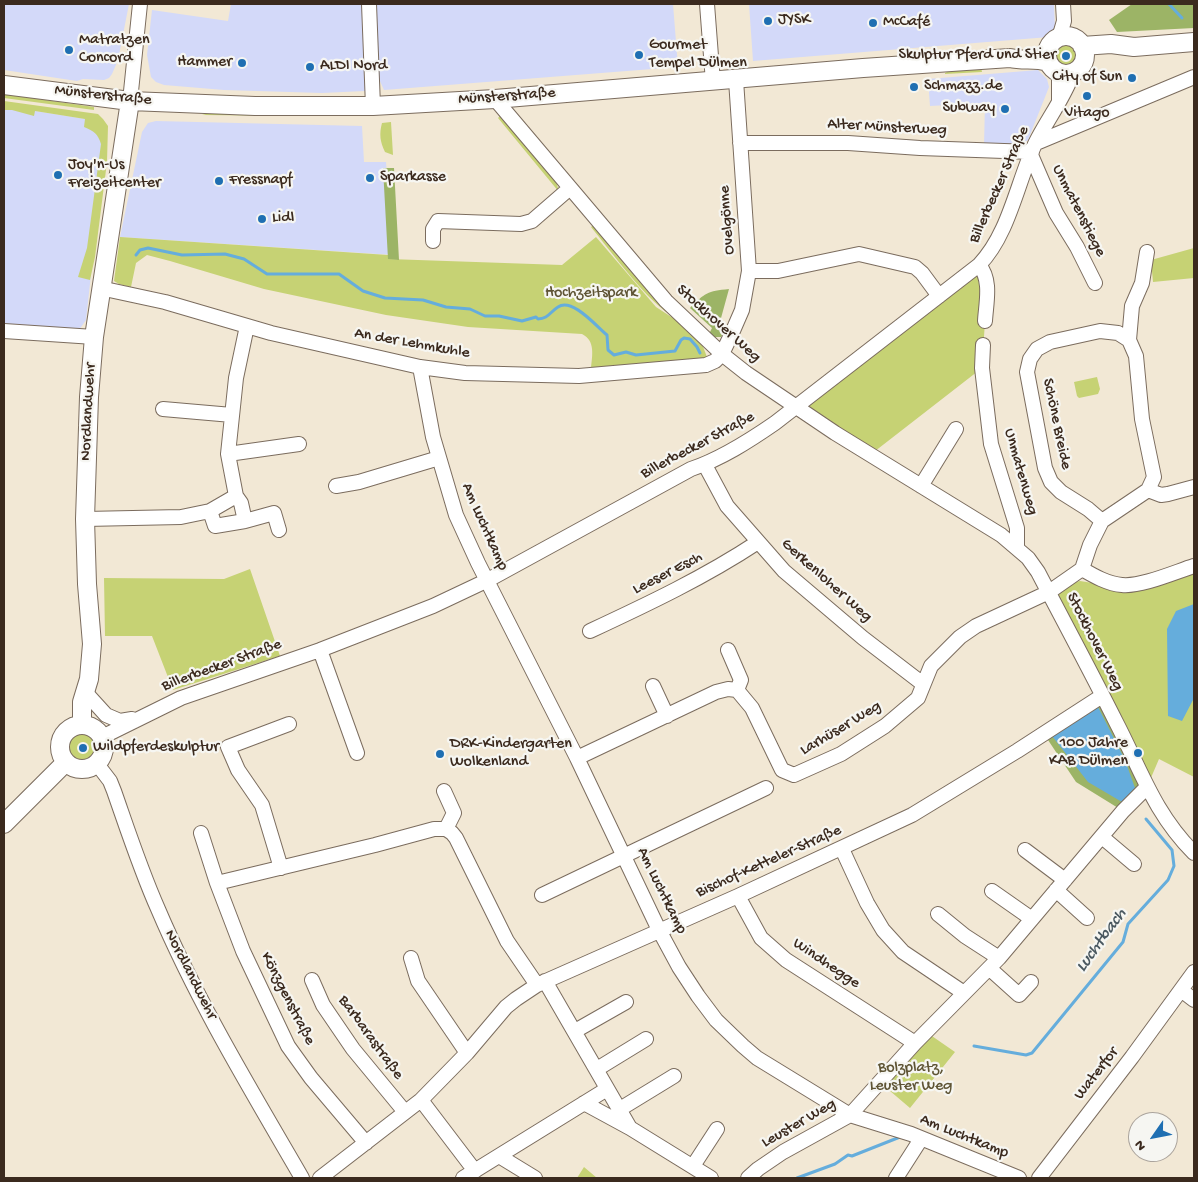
<!DOCTYPE html>
<meta charset="utf-8">
<style>
body{margin:0}
#map{position:relative;width:1198px;height:1182px;overflow:hidden;background:#f2e8d5;font-family:"Gochi Hand",sans-serif}
canvas{display:block}
.frame{position:absolute;inset:0;border:5px solid #3b2a1e;pointer-events:none}
.north{position:absolute;left:1128px;top:1112px;width:50px;height:50px;box-sizing:border-box;background:#f6f6f2;border:1px solid #aba49d;border-radius:50%;rotate:237deg;font-size:14px;font-weight:700;line-height:20px;text-align:center;color:#3b2a1e}
.north::after{content:'';display:block;margin:auto;width:18px;height:22px;background:#1f6fb2;clip-path:polygon(50% 0,100% 100%,50% 72%,0 100%)}
</style>
<div id="map">
<canvas width="1198" height="1182"></canvas>
<div class="frame"></div>
<div class="north">N</div>
</div>
<script>
const g = document.querySelector('canvas').getContext('2d');
g.lineJoin = 'round';
function fillPath(path, color) {
  g.fillStyle = color;
  g.fill(path, 'evenodd');
}
function trace(path, color, width, dash) {
  g.strokeStyle = color;
  g.lineWidth = width;
  g.lineCap = dash ? 'butt' : 'round';
  g.setLineDash(dash || []);
  g.stroke(path);
}
function write(font, color, halo, rows, align = 'center') {
  g.font = font + ' "Gochi Hand",sans-serif';
  g.lineWidth = 4.5;
  g.setLineDash([]);
  g.textBaseline = 'middle';
  g.strokeStyle = halo;
  g.fillStyle = color;
  for (const [text, x, y, turn = 0] of rows) {
    g.save();
    g.translate(x, y);
    g.rotate((+turn || 0) * Math.PI / 180);
    g.textAlign = isNaN(turn) ? turn : align;
    if (halo) g.strokeText(text, 0, 0);
    g.fillText(text, 0, 0);
    g.restore();
  }
}
fillPath(new Path2D(`
 M4 4H129L118 60 112 74 109 78 104 80 83 79 77 81 4 70Z
 M231 4H365L368 89 365 91 322 93 224 90 164 85 156 82 151 77 147 55 152 10 228 21Z
 M375 4H673L678 67 384 90 379 79Z
 M749 4H1054L1055 28 1049 37 753 61Z
 M1038 70 1047 79 1049 87 1028 140 1018 147 984 146 985 103 930 106 928 79Z
 M4 106 99 121 106 138 86 320 79 330 4 325Z
 M156 121 362 126 364 162H386L393 255 120 237 142 132 148 123Z`), '#d3d9f9');
fillPath(new Path2D(`
 M1054 55a12 12 0 1 1 24 0a12 12 0 1 1-24 0Z
 M981 67 982 72 945 74V73L949 71Z
 M4 94 94 107V110L4 98Z
 M4 101 98 114 103 119 108 126 107 162 95 257 90 280 78 277 87 248 101 144C98 134 94 131 84 127L85 119 35 111 34 116 12 110H4Z
 M210 113 303 115 305 116 202 115Z
 M500 116 556 181 559 192 498 118Z
 M391 122 393 155 385 152C380 142 379 134 382 123Z
 M595 224 675 317C650 306 610 250 591 227Z
 M120 237 388 255 389 259 562 265 596 237 656 307 676 320 702 344 707 357 704 359 591 369C592 356 596 341 582 334L468 327 386 315 264 289 170 261 147 255 136 263 131 287 119 284 114 281Z
 M1194 248V278L1153 282 1151 260Z
 M979 265 985 321 982 368 870 455 796 406Z
 M1097 377 1100 389 1098 394 1079 398 1077 396 1074 382Z
 M250 569 280 656 173 690 152 636H105L104 578 224 579Z
 M1194 572V777L1159 759 1147 787 1049 592 1063 585 1080 581 1130 589 1164 584Z
 M66 747a16 16 0 1 1 32 0a16 16 0 1 1-32 0Z
 M929 1034 955 1052 910 1108 883 1085Z
 M584 1167 597 1178H577Z`), '#c6d274');
fillPath(new Path2D(`
 M1132 4H1194V28L1117 32 1109 20Z
 M383 168H394L399 260 388 259Z
 M729 289 718 329 724 332 721 337H713L709 334 712 328 690 308C705 293 707 291 729 289Z
 M1102 696 1147 787 1123 811 1076 782 1044 734Z`), '#9cb466');
fillPath(new Path2D(`
 M1194 604V698L1182 721 1168 716 1167 629 1176 611Z
 M1098 707 1125 760 1135 788 1122 802 1088 782 1052 736Z`), '#65addc');
trace(new Path2D(`
 M1169 4 1182 18
 M136 255 140 250 148 248 182 255 225 254 244 259 267 274H339L363 291 385 298 423 300 446 307 470 309 485 316H499L522 321 536 317 538 319C548 319 550 312 558 307 572 297 597 327 607 335L608 350 614 355 626 352 636 355 675 351 681 340 684 338 690 339 697 347 700 353
 M974 1046 1026 1055 1032 1053 1123 942 1128 924 1168 880 1174 866 1172 850 1146 819
 M797 1178 835 1164 848 1155 852 1156 900 1137`), '#65addc', 3);
const minor = new Path2D(`
 M369 4 373 106
 M707 4 713 82
 M1059 38 1064 21 1063 4
 M1059 73V100
 M495 99 666 301 722 354 746 373 835 433 1001 535 1028 558 1038 572C1064 622 1091 672 1116 722 1141 770 1154 813 1194 853
 M130 101 140 4
 M740 143H848L920 148 1032 152
 M1036 143 1194 77
 M1031 155 1056 213 1077 247 1095 283
 M433 241V229L438 221 521 224 532 221 570 188
 M979 265C992 280 986 303 985 321
 M749 271H778L859 254 915 267 922 273 939 296
 M100 288 165 302 271 333 420 367 465 373 579 376 706 365 715 361 722 354 732 333 742 310 749 271 736 80
 M4 331 94 337
 M1129 340 1132 306 1142 283 1147 252
 M983 345 982 368 991 444 1017 528V548
 M420 367 433 437 456 515 478 563 577 758 659 930 679 967 698 996 716 1020 743 1046 757 1058 850 1115 911 1134 1019 1178
 M163 409 232 415
 M228 454 299 444
 M705 465 727 506 784 571 863 638 923 684
 M336 486 359 482 439 458
 M921 486 956 429
 M1148 490 1161 495 1168 494 1194 487
 M210 511 215 526 245 521 241 503 236 496
 M85 519 181 517 210 511 236 496 228 454 236 378 247 326
 M245 521 274 513 279 530
 M1082 569C1094 576 1108 584 1122 585 1141 587 1175 572 1194 566
 M590 631C648 604 705 577 758 542
 M320 650 357 753
 M728 650 741 680 737 690
 M653 686 667 716
 M86 693 106 715 120 721 132 719
 M102 737 181 698 320 650 433 606 488 580 691 469C721 459 749 441 775 423L979 265C1009 234 1017 183 1035 144 1047 120 1064 98 1073 73
 M577 758 716 692 728 689 737 690 752 708 782 770 794 775 841 754 885 726 918 698 931 666 960 637 976 626 1049 592 1082 569 1090 545 1102 521 1148 490 1154 477 1142 419 1136 356 1129 340 1118 333 1100 331 1050 342 1037 349 1030 359 1027 372 1045 468 1051 482 1061 492 1088 509 1102 521
 M97 764 110 781 114 791C128 831 141 871 158 909 198 1003 251 1090 302 1178
 M444 791 454 813 446 829
 M201 833 217 883 375 845 434 829H446L452 833 456 838 507 941 537 985
 M1102 837 1134 864
 M842 849 867 903 883 930 903 952 964 993
 M1025 850 1065 880
 M281 868 262 805 238 770 228 747 289 724
 M217 883 243 951 288 1046 311 1078 366 1143
 M1056 890 1087 918
 M992 891 1032 919
 M542 895 766 788
 M738 896 761 938 786 960 915 1043
 M938 914 965 936 999 958
 M411 958 418 981 467 1053
 M989 968 1019 995 1031 982
 M312 980 323 1005 353 1049 405 1112
 M545 981 630 1128
 M1181 990 1194 1000
 M575 1031 626 1002
 M597 1069 646 1039
 M421 1100 475 1171
 M584 1103 630 1128 711 1178
 M620 1109 674 1076
 M499 1156 535 1178
 M693 1166 717 1129
 M320 1178 421 1100 467 1053 506 1007 516 999 537 985 738 896 912 815 1017 751 1102 696
 M463 1178 607 1089
 M748 1178 758 1169 783 1152 850 1115 915 1043 999 958 1123 811 1147 787
 M896 1178 921 1139
 M1039 1178 1132 1057 1194 972`);
const major = new Path2D(`
 M1047 55a19 19 0 1 1 38 0a19 19 0 1 1-38 0Z
 M1082 46 1111 44 1134 47 1194 42
 M4 85 130 101 255 106H373L495 99 863 68 1010 58C1023 61 1036 58 1048 62
 M82 725V702L89 679 92 644 87 584 85 519 89 397 94 337 130 101
 M60 747a22 22 0 1 1 44 0a22 22 0 1 1-44 0Z
 M4 824 66 762`);
trace(minor, '#7b6c5e', 16);
trace(major, '#7b6c5e', 20);
trace(minor, '#fff', 14);
trace(major, '#fff', 18);
for (const [x, y, r, color] of [
 [768,21,5,"#1f6fb2"],
 [873,23,5,"#1f6fb2"],
 [69,50,5,"#1f6fb2"],
 [639,55,5,"#1f6fb2"],
 [1066,56,5,"#1f6fb2"],
 [242,63,5,"#1f6fb2"],
 [310,67,5,"#1f6fb2"],
 [1132,78,5,"#1f6fb2"],
 [914,87,5,"#1f6fb2"],
 [1087,96,5,"#1f6fb2"],
 [1005,109,5,"#1f6fb2"],
 [58,175,5,"#1f6fb2"],
 [370,178,5,"#1f6fb2"],
 [219,181,5,"#1f6fb2"],
 [262,219,5,"#1f6fb2"],
 [83,748,5,"#1f6fb2"],
 [1138,753,5,"#1f6fb2"],
 [440,754,5,"#1f6fb2"]
]) {
  const dot = new Path2D();
  dot.arc(x, y, r, 0, 2 * Math.PI);
  g.fillStyle = color;
  g.fill(dot);
  trace(dot, '#f6f6f2', 2);
}
write('16px', '#3b2a1e', '#f6f6f2', [
 ["JYSK",778,21],
 ["McCafé",883,23],
 ["Matratzen",79,41],
 ["Concord",79,59],
 ["Gourmet",649,46],
 ["Tempel Dülmen",649,64],
 ["Skulptur Pferd und Stier",1056,56,"right"],
 ["Hammer",232,63,"right"],
 ["ALDI Nord",320,67],
 ["City of Sun",1122,78,"right"],
 ["Schmazz.de",924,87],
 ["Subway",995,109,"right"],
 ["Vitago",1087,114,"center"],
 ["Joy'n-Us",68,166],
 ["Freizeitcenter",68,184],
 ["Sparkasse",380,178],
 ["Fressnapf",229,181],
 ["Lidl",272,219],
 ["100 Jahre",1128,744,"right"],
 ["KAB Dülmen",1128,762,"right"],
 ["DRK-Kindergarten",450,745],
 ["Wolkenland",450,763],
 ["Wildpferdeskulptur",93,748]
], 'left');
write('16px', '#3b2a1e', '#f6f6f2', [
 ["Münsterstraße",103,96,6],
 ["Münsterstraße",507,97,-4],
 ["Alter Münsterweg",887,128,3],
 ["Billerbecker Straße",1000,185,-66],
 ["Unmatenstiege",1078,211,63],
 ["Ovelgönne",728,220,-94],
 ["Stockhover Weg",718,324,42],
 ["An der Lehmkuhle",412,344,10],
 ["Nordlandwehr",89,412,-87],
 ["Schöne Breide",1056,424,78],
 ["Billerbecker Straße",698,446,-28],
 ["Unmatenweg",1020,472,74],
 ["Am Luchtkamp",484,527,66],
 ["Leeser Esch",668,574,-27],
 ["Gerkenloher Weg",826,581,42],
 ["Stockhover Weg",1094,642,63],
 ["Billerbecker Straße",222,666,-20],
 ["Larhüser Weg",841,729,-31],
 ["Bischof-Ketteler-Straße",769,862,-24],
 ["Am Luchtkamp",661,891,64],
 ["Windhegge",826,964,34],
 ["Nordlandwehr",190,975,63],
 ["Könzgenstraße",287,999,63],
 ["Barbarastraße",370,1038,54],
 ["Waterfor",1097,1074,-52],
 ["Leuster Weg",799,1124,-30],
 ["Am Luchtkamp",964,1137,22]
]);
write('16px', '#5e5434', '#f6f6f2', [
 ["Hochzeitspark",591,294],
 ["Bolzplatz,",911,1069],
 ["Leuster Weg",911,1087]
]);
write('italic 18px', '#4a5860', '#f6f6f2', [
 ["Luchtbach",1102,941,-54]
]);
</script>
